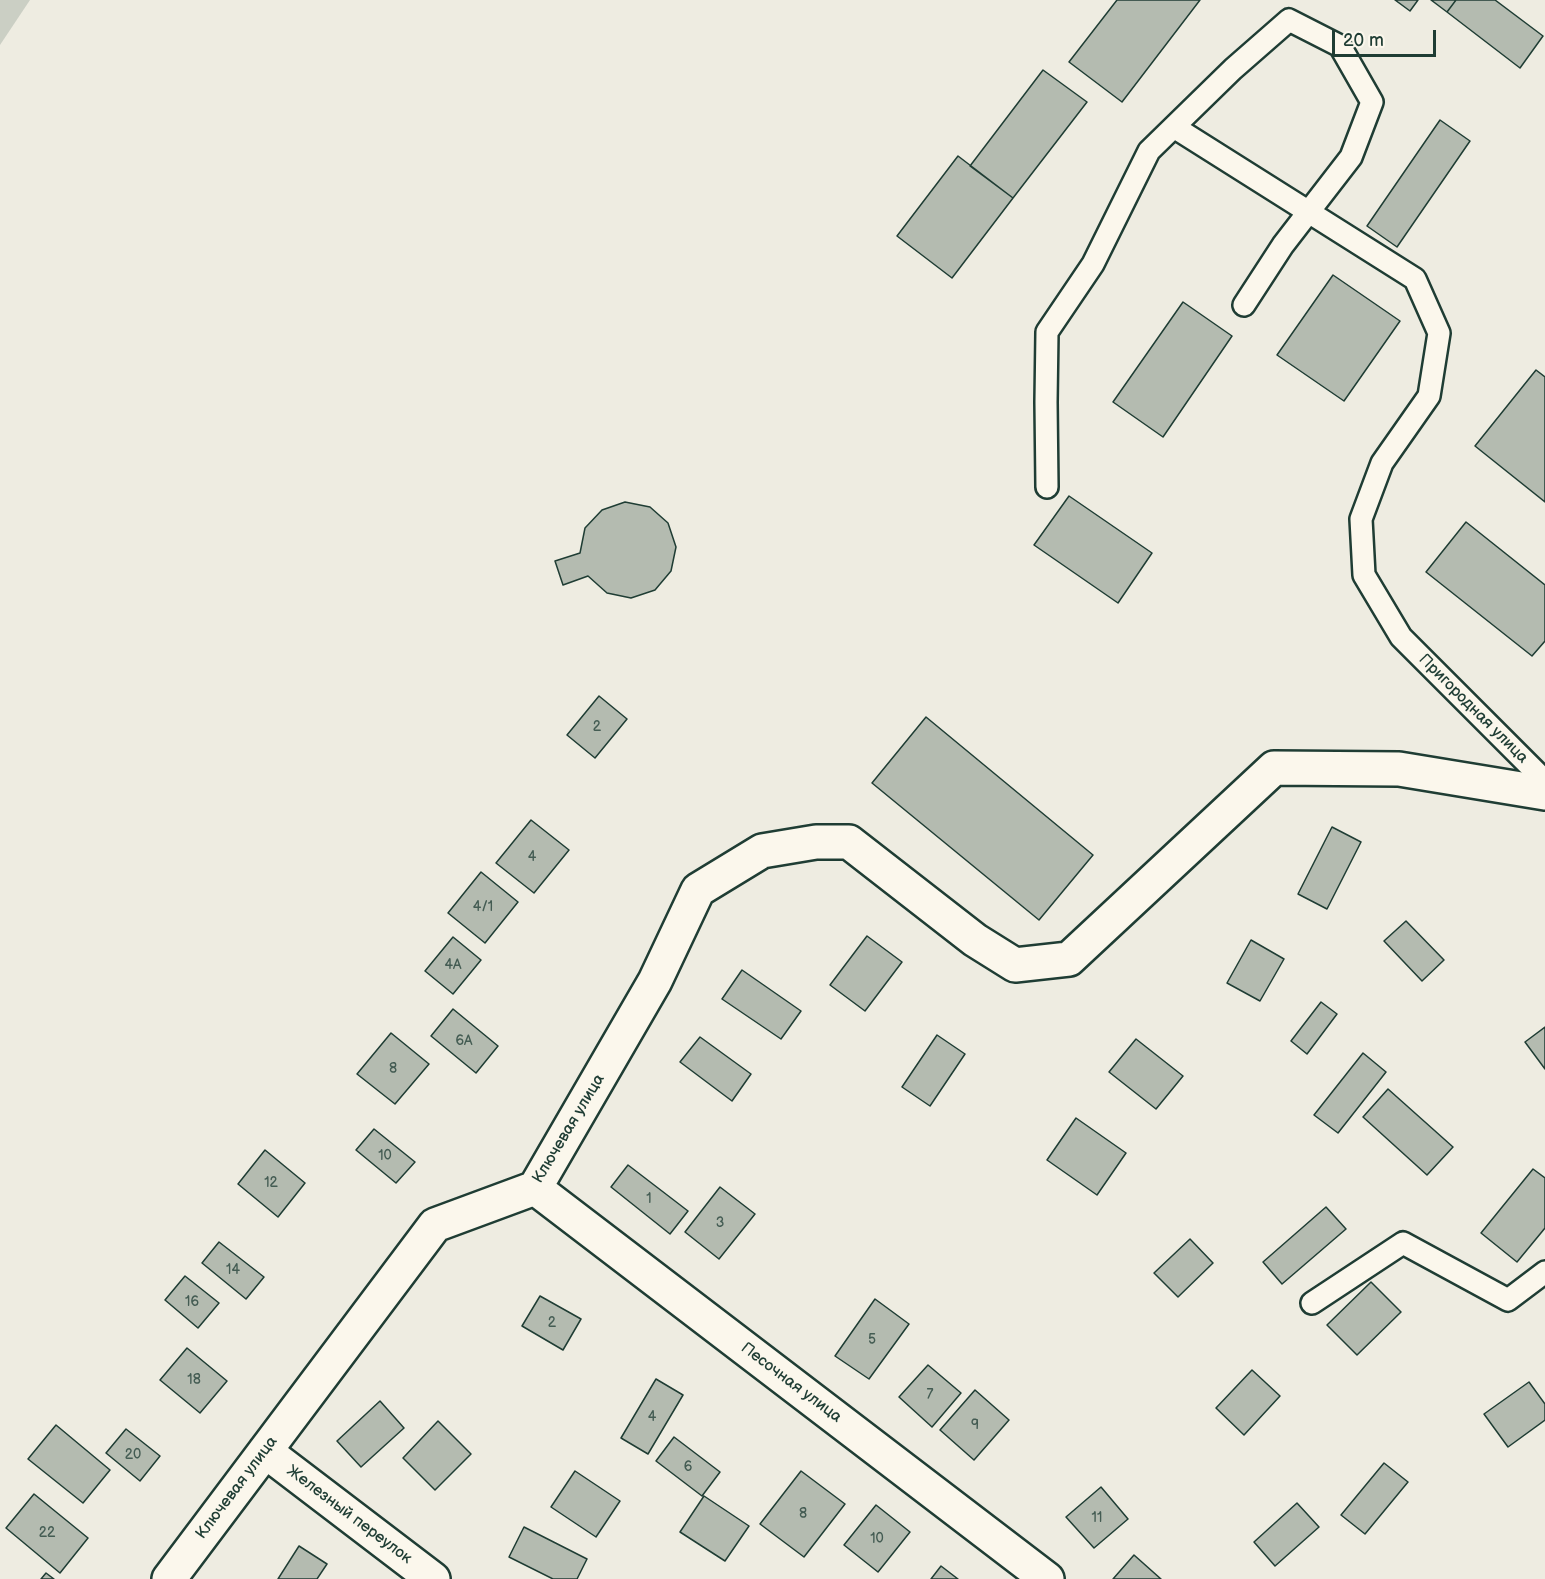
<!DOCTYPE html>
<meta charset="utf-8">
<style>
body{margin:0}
#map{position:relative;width:1545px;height:1579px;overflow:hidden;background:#eeece1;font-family:"Balsamiq Sans",sans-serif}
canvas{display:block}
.scale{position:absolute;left:1332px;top:30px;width:104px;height:27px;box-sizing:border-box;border:3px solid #1f3d34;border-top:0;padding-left:8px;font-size:18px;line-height:21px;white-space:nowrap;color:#1f3d34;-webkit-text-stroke:4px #fbf7ec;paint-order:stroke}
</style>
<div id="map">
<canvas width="1545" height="1579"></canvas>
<div class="scale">20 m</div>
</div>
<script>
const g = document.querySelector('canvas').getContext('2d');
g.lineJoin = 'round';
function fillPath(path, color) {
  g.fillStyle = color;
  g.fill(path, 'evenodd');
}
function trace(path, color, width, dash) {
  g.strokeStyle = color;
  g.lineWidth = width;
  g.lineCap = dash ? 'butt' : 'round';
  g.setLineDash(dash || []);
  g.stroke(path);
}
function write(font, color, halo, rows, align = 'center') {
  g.font = font + ' "Balsamiq Sans",sans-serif';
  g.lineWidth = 4.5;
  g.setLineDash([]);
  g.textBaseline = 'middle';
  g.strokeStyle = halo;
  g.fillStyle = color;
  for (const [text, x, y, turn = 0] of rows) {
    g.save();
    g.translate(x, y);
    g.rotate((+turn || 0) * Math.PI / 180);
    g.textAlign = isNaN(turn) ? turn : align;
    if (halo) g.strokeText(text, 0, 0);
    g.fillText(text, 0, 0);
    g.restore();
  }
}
fillPath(new Path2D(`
 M0 0H30L0 45Z`), '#cbcfc4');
const building = new Path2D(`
 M1117 0H1200L1122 102 1069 62Z
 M1395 0H1418L1410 11Z
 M1431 0H1456L1447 12Z
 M1456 0H1495L1543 36 1520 68 1447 12Z
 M1043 70 1087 102 1013 198 970 166Z
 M1440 120 1470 141 1397 247 1367 226Z
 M958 156 1013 198 952 278 897 236Z
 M1333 275 1400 321 1344 401 1277 355Z
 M1183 302 1232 336 1163 437 1113 402Z
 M1536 370 1545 377V502L1475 446Z
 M1069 496 1152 553 1118 603 1034 545Z
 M625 502 650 507 668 523 676 547 671 571 655 590 631 598 607 593 588 576 563 585 555 561 580 553 585 528 602 510Z
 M1466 522 1545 585V641L1532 656 1426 572Z
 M599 696 627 719 595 758 567 735Z
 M926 717 1093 855 1039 920 872 783Z
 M531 820 569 850 534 893 496 863Z
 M1332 827 1361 842 1327 909 1298 894Z
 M481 872 518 902 485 943 448 913Z
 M1406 921 1444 960 1422 981 1384 941Z
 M867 936 902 962 865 1011 830 985Z
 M453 937 481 960 453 994 425 971Z
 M1251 940 1284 959 1260 1001 1227 983Z
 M742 970 801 1011 781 1039 722 999Z
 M1321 1002 1337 1014 1307 1054 1291 1041Z
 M453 1009 498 1046 476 1073 431 1036Z
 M1545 1027V1069L1525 1042Z
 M391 1033 429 1064 395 1104 357 1074Z
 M937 1035 965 1054 930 1106 902 1087Z
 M700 1037 751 1074 732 1101 680 1062Z
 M1136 1039 1183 1076 1156 1109 1109 1072Z
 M1363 1053 1386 1072 1338 1133 1314 1115Z
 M1388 1089 1453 1147 1427 1175 1363 1117Z
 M1076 1118 1126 1153 1097 1195 1047 1160Z
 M374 1129 415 1162 396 1183 356 1150Z
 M265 1150 305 1183 278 1217 238 1184Z
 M628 1165 688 1211 670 1234 611 1187Z
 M1533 1169 1545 1178V1228L1517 1262 1481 1233Z
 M720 1187 755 1214 719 1259 685 1232Z
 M1326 1207 1346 1229 1282 1284 1263 1262Z
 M1190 1239 1213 1263 1178 1297 1154 1273Z
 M219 1242 264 1277 246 1299 202 1263Z
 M185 1276 219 1303 198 1328 165 1300Z
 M1371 1282 1401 1312 1357 1355 1327 1325Z
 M540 1296 581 1319 563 1350 522 1326Z
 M875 1299 909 1324 869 1379 835 1356Z
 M187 1348 227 1381 200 1413 160 1380Z
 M928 1365 961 1393 932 1427 899 1397Z
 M1252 1370 1280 1396 1244 1435 1216 1408Z
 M656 1379 683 1395 648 1454 621 1438Z
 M1529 1382 1545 1404V1420L1508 1447 1484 1414Z
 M975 1390 1009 1420 974 1460 940 1430Z
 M380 1401 404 1428 361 1467 337 1441Z
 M438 1421 471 1454 435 1490 403 1458Z
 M56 1425 110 1470 83 1503 28 1459Z
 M126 1429 160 1456 140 1481 106 1453Z
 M674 1437 720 1472 702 1496 656 1461Z
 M1384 1463 1408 1482 1365 1534 1341 1515Z
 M575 1471 620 1501 596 1537 551 1507Z
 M801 1471 845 1504 804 1557 760 1524Z
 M1101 1487 1128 1519 1094 1548 1066 1517Z
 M34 1494 88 1538 60 1573 6 1528Z
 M704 1496 749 1526 725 1561 680 1532Z
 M1297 1503 1319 1527 1275 1566 1254 1542Z
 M876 1505 910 1532 878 1572 844 1545Z
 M524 1527 587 1559 577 1579H553L509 1557Z
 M299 1546 327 1564 317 1579H278Z
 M1134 1555 1161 1579H1113Z
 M941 1566 958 1579H931Z
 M46 1573 54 1579H41Z`);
fillPath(building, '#b4bbb0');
trace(building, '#1f3d34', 1.5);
const service = new Path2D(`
 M1174 127 1415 279 1439 333 1429 396 1382 463 1361 519 1364 575 1401 637 1545 781
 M1047 487 1046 402 1047 332 1093 264 1149 151 1233 69 1289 20 1340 46 1372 102 1351 157 1283 245 1244 305
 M1312 1303 1403 1243 1508 1300 1545 1272`);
const minor = new Path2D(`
 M535 1188 1047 1579
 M265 1451 433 1579
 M169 1579 435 1225 535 1188 655 981 698 890 762 851 816 842H849L975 940 1015 965 1069 959 1274 768 1399 769 1545 793`);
trace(service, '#1f3d34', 26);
trace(minor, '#1f3d34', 38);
trace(service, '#fbf7ec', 21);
trace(minor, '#fbf7ec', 33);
write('14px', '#445c53', null, [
 ["2",597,727],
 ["4",532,857],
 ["4/1",483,907],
 ["4А",453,965],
 ["6А",464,1041],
 ["8",393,1069],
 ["10",385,1156],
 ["12",271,1183],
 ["1",649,1199],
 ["3",720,1223],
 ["14",233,1270],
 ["16",192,1302],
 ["2",552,1323],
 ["5",872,1340],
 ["18",194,1380],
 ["7",930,1395],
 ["4",652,1417],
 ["9",975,1425],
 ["20",133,1455],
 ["6",688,1467],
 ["8",803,1514],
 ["11",1097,1518],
 ["22",47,1533],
 ["10",877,1539]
]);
write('16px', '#1f3d34', '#fbf7ec', [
 ["Пригородная улица",1473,709,45],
 ["Ключевая улица",569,1129,-59],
 ["Песочная улица",791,1383,37],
 ["Ключевая улица",237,1488,-53],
 ["Железный переулок",349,1515,37]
]);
</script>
